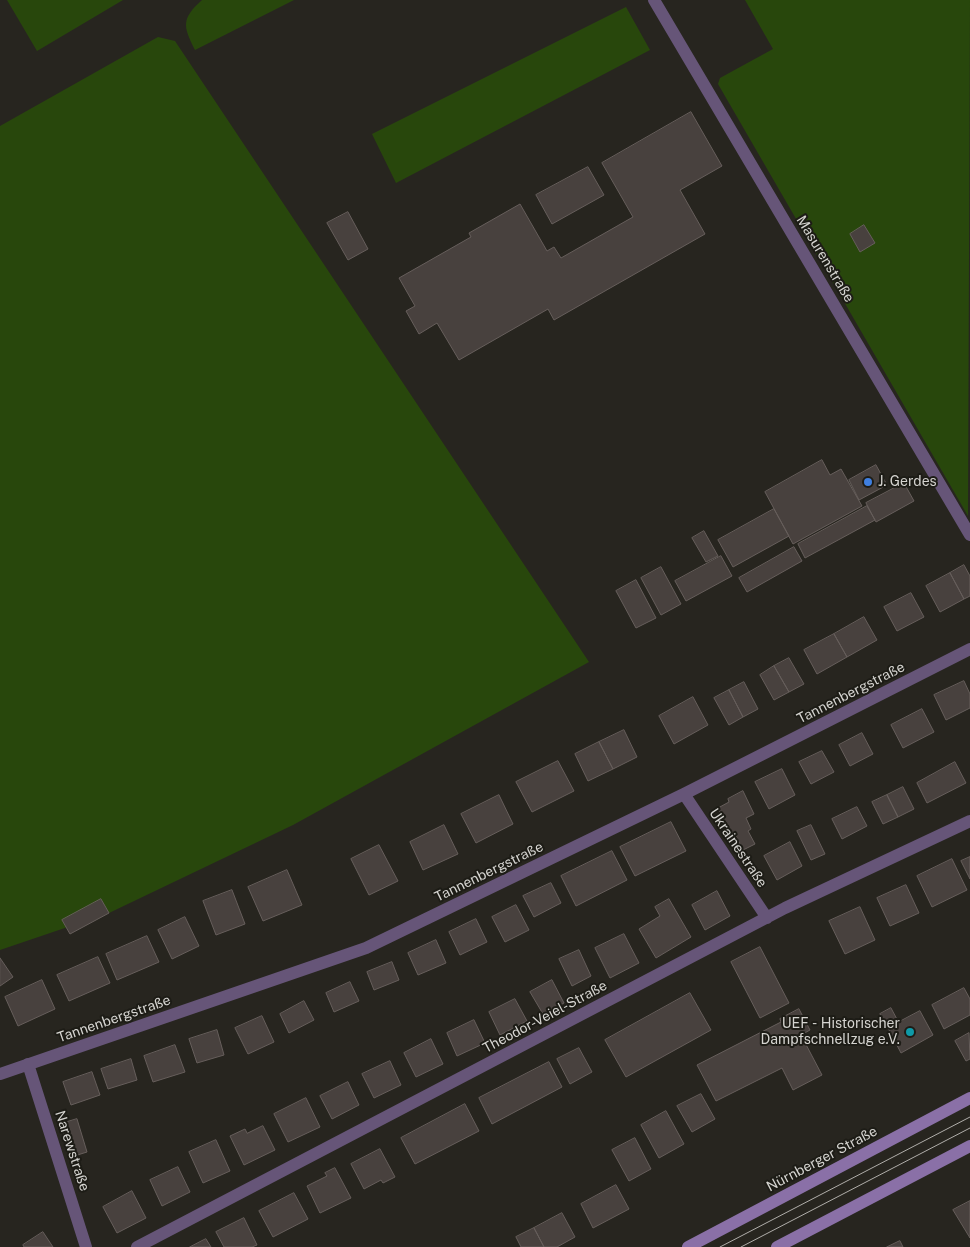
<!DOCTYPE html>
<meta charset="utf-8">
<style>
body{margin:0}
canvas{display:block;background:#27251f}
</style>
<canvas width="970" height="1247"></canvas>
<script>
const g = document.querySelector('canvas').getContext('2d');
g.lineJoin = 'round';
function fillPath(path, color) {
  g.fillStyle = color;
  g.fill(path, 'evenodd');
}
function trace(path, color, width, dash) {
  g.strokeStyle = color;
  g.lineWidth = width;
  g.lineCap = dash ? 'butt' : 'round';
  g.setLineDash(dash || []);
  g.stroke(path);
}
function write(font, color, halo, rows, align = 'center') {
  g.font = font + ' "Public Sans",sans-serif';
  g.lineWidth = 4;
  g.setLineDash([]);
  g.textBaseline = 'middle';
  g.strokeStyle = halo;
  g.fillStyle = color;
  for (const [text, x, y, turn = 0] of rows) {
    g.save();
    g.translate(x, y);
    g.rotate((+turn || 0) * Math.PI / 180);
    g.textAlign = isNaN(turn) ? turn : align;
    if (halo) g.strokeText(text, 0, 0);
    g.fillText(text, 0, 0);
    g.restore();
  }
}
fillPath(new Path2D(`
 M7 0H123L37 51Z
 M202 0H294L195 50C183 26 181 19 202 0Z
 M745 0H970L968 516 718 84 720 78 773 49Z
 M626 7 650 50 396 183 372 134Z
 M158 37 175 41 589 662 293 825 109 913 0 950V126Z`), '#28470c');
const building = new Path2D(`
 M691 112 722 166 680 190 705 234 554 320 548 309 459 360 437 323 419 334 406 311 415 306 399 278 471 237 469 233 520 204 547 251 554 247 561 258 633 217 602 163Z
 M588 167 604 195 552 224 536 195Z
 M348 212 368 249 348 260 327 223Z
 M864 225 875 243 860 252 850 234Z
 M822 460 830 475 841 469 862 506 793 544 765 492Z
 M876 465 887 485 859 500 849 480Z
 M904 483 914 501 876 522 866 503Z
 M867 506 875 520 805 558 798 544Z
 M774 509 789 536 733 567 718 540Z
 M704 531 718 556 706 562 692 538Z
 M794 547 802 561 747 592 739 578Z
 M721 556 732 576 686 601 675 581Z
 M964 565 970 576V596L964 599 950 573Z
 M661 567 681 604 661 615 641 578Z
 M950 573 964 599 940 612 926 586Z
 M636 580 656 618 636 628 616 591Z
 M911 593 924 617 897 631 884 607Z
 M864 617 877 640 847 657 834 634Z
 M834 634 847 657 817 674 804 650Z
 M789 658 804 684 789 692 774 666Z
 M774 666 789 692 774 700 760 675Z
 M964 681 970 694V708L946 720 934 695Z
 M744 682 758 709 743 717 729 690Z
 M729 690 743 717 729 725 714 698Z
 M693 697 708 725 674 744 659 716Z
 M922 709 934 732 903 748 891 725Z
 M624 730 637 757 613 769 599 742Z
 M862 733 873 754 850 766 839 745Z
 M599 742 613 769 588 781 575 754Z
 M822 751 834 772 811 784 799 762Z
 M558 761 574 791 532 812 516 782Z
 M955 762 966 783 927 803 917 783Z
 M782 769 795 795 769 809 755 782Z
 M903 787 914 809 898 817 887 795Z
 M743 791 754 814 746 818 751 829 748 831 755 844 743 850 734 832 730 834 718 808 729 802 728 799Z
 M499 795 513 824 476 843 461 814Z
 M887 795 898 817 883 824 872 802Z
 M857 807 867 826 842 839 832 819Z
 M671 822 686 851 635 876 620 847Z
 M444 825 458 854 423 870 410 842Z
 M811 825 825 854 811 860 797 831Z
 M790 842 802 866 777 880 764 856Z
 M379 845 398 881 369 895 351 859Z
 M612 851 627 880 576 906 561 876Z
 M970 857V879L961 861Z
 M952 859 967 890 932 907 917 876Z
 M287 870 302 905 263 921 248 887Z
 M551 883 561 903 534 917 523 896Z
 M906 885 919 913 890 926 877 898Z
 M232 890 245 924 216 935 203 901Z
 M717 891 730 916 705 930 692 905Z
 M101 899 109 913 70 934 62 920Z
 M669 899 691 937 656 958 639 929 660 916 655 907Z
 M516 905 529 930 505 942 492 917Z
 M860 907 875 940 845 954 829 921Z
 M185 917 199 946 172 959 158 930Z
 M476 919 487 942 460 955 449 932Z
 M624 934 639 963 610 978 595 948Z
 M147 936 159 962 117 980 106 954Z
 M436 940 446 963 418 975 408 953Z
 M760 947 789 1003 760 1018 731 962Z
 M579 950 591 976 572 986 559 959Z
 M98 957 110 983 69 1001 57 975Z
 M0 958 13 977 0 986Z
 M392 962 399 980 374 990 367 972Z
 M42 980 55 1009 18 1026 5 997Z
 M552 980 564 1003 543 1014 530 992Z
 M350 982 359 1001 334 1012 326 993Z
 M964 988 970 999V1015L944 1029 932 1005Z
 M690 993 711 1030 626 1077 605 1040Z
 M515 999 527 1021 500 1035 489 1012Z
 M304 1001 314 1020 289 1033 280 1014Z
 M891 1008 899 1023 888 1028 880 1014Z
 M799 1009 810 1030 801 1035 822 1075 793 1090 782 1068 716 1101 697 1065 781 1022 780 1019Z
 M920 1011 933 1035 901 1053 888 1028Z
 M262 1016 274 1042 248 1054 235 1028Z
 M474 1020 485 1043 457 1056 447 1033Z
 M217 1030 224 1055 197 1063 189 1039Z
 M969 1033 970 1059 966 1061 955 1041Z
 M431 1039 443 1064 416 1077 404 1053Z
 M175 1045 185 1072 153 1082 144 1056Z
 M579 1048 592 1072 570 1084 557 1059Z
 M131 1059 137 1080 108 1089 101 1069Z
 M390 1061 401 1085 374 1098 362 1074Z
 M549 1062 562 1087 492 1124 479 1098Z
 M92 1072 100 1095 71 1105 63 1082Z
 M348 1082 359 1105 332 1119 320 1096Z
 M701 1094 715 1119 692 1132 677 1106Z
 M306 1098 320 1127 288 1142 274 1114Z
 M465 1104 479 1131 415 1164 401 1138Z
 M666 1111 684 1144 659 1158 641 1125Z
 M77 1119 87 1152 71 1157 61 1124Z
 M263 1126 275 1150 244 1165 230 1136 245 1129 247 1133Z
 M635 1138 651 1169 629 1181 612 1150Z
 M216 1140 230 1171 203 1183 189 1152Z
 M380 1149 395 1177 383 1183 381 1180 364 1189 351 1164Z
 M178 1167 190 1192 162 1206 150 1180Z
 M335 1168 351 1198 320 1213 307 1186 327 1176 325 1173Z
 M616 1185 629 1209 593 1228 581 1204Z
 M132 1191 146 1218 117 1233 103 1207Z
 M294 1193 308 1219 273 1237 259 1211Z
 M970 1201V1238L953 1210Z
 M562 1213 575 1237 557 1247H544L534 1228Z
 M244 1218 257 1245 252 1247H224L216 1232Z
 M534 1228 544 1247H521L516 1237Z
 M43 1232 53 1247H24L23 1245Z
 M206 1239 211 1247H190Z
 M900 1241 903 1247H887Z`);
fillPath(building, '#48413e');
trace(building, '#665e5b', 1);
trace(new Path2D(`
 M654 0 970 535
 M684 794 767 918
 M28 1064 86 1247
 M0 1074 366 948 684 794 970 649
 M137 1247 785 908 970 821`), '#665578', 12);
trace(new Path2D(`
 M688 1247 970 1098
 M777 1247 970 1146`), '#8a70a7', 12);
trace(new Path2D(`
 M720 1247 970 1117
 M741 1247 970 1128`), '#b0aeaa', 1);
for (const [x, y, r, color] of [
 [868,482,5,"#3f7fe0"],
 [910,1032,5,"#0f9aa8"]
]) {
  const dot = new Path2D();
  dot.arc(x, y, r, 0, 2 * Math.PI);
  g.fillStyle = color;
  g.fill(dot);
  trace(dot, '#1d1c16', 2);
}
write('14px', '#d5d4d0', '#1d1c16', [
 ["Masurenstraße",825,259,59],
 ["Tannenbergstraße",851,693,-27],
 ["Ukrainestraße",738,848,56],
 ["Tannenbergstraße",489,872,-26],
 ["Theodor-Veiel-Straße",545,1017,-28],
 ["Tannenbergstraße",114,1019,-19],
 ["Narewstraße",72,1151,72],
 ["Nürnberger Straße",822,1159,-28]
]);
write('14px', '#d5d4d0', '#1d1c16', [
 ["J. Gerdes",878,482],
 ["UEF - Historischer",900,1024,"right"],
 ["Dampfschnellzug e.V.",900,1040,"right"]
], 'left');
</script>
